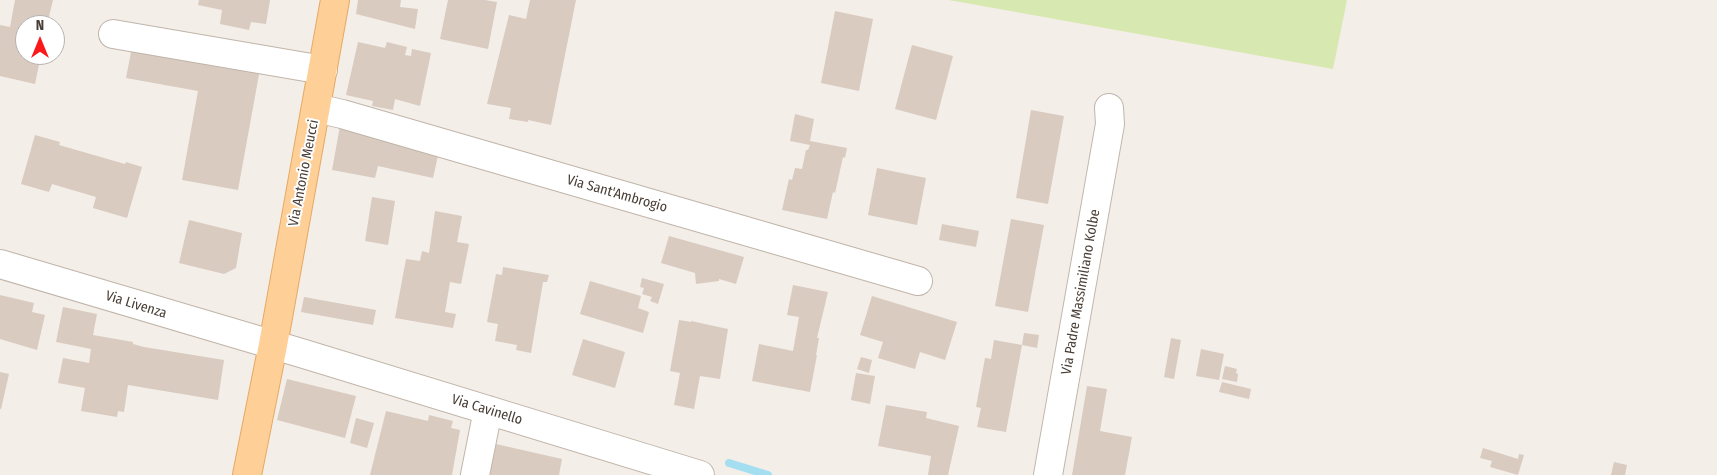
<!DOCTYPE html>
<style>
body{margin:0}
#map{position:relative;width:1717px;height:475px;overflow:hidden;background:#f4eee8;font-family:"Fira Sans Condensed",sans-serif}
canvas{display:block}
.north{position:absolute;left:15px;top:15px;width:50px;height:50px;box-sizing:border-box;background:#fff;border:1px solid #b6b2af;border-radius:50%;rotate:0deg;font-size:14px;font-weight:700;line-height:20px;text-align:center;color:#483e36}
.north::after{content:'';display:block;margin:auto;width:18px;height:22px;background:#fb181b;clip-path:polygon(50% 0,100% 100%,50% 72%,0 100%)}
</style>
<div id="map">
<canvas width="1717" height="475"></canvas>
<div class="north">N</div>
</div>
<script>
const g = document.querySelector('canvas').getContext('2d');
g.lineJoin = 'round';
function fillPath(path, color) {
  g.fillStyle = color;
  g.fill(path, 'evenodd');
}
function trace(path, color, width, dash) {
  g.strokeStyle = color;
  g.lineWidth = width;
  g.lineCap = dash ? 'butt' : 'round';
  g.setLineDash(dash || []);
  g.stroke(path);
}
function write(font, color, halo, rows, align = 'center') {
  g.font = font + ' "Fira Sans Condensed",sans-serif';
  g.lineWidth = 4;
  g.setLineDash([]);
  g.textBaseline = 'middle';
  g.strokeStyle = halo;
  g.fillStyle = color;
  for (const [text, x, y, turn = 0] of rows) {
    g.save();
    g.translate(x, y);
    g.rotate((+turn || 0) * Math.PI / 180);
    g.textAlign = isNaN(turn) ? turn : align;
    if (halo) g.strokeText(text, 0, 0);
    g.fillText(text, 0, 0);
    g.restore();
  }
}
fillPath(new Path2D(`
 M949 0H1347L1333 69Z`), '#d8e8b1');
trace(new Path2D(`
 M729 463 768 475`), '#a4def1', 8);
fillPath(new Path2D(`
 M15 0H53L47 25H25V55H41L35 84 0 76V25L10 27Z
 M199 0H270L266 24 251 22 249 30 220 24 222 10 198 5Z
 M358 0H401L400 7 418 9 415 29 356 14Z
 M448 0H485L497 2 488 49 440 39Z
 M530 0H576L551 125 528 120V122L509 119 511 108 487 104 509 15 526 19Z
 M835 11 873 19 859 91 821 83Z
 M358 42 385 48 387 42 407 47 405 55 411 56 412 49 431 53 420 106 395 99 393 110 372 106 373 101 346 95Z
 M912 45 953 56 936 120 895 109Z
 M132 47 260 69 238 190 182 180 198 91 126 78Z
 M1031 110 1064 116 1048 204 1016 198Z
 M795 114 814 119 810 141 847 148 845 158 843 157 835 193 833 192 827 219 782 210 789 179 792 180 795 168 802 169 806 150H808L810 145 790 141Z
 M340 126 439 151 433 178 378 166 375 178 332 170Z
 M35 135 60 142 59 145 125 164 126 162 142 167 127 218 93 208 96 197 52 184 49 192 21 184Z
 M877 168 926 178 917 225 868 215Z
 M372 197 395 201 388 245 365 241Z
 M435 211 462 216 457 242 469 244 461 284 450 282 445 312 456 314 453 328 395 318 406 259 420 261 422 251 429 253Z
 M1011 219 1044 225 1028 312 995 306Z
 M189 220 242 233 236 268 224 274 179 263Z
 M942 224 979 231 976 247 939 240Z
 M669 236 744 257 736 284 719 279V281L696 284 695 273 661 263Z
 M503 267 549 275 547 282H543L531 353 516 350 517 345 495 341 498 324 487 322 496 274 502 275Z
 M642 278 664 284 658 304 650 301 652 297 642 294 644 288 640 287Z
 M590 281 641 296 638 308 649 312 643 333 580 314Z
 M793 285 828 292 817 338H819L816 355H817L810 392 752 381 759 344 793 351 799 317 787 315Z
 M0 295 34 303 32 312 45 315 37 350 0 339Z
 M872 296 957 322 945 360 920 352 915 369 878 358 883 342 860 335Z
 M304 297 376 310 373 325 301 312Z
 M63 307 97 314 93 335 133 342V344L144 347 224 360 218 400 128 385 124 412 118 411 117 417 81 411 85 388 58 383 63 358 89 363 91 349 56 342Z
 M679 320 691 322V321L728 329 720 379 700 376 694 409 674 405 680 373 670 371Z
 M1024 333 1039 335 1037 348 1022 345Z
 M1171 338 1181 340 1174 379 1164 377Z
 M583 339 625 352 615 388 572 375Z
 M994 340 1022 345 1006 432 977 427 981 408 976 407 985 358 991 359Z
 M1201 349 1224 354 1219 380 1196 376Z
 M861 357 872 360 869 373 857 369Z
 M1225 366 1237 369 1236 373 1238 374 1237 382 1222 379Z
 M0 372 9 374 1 409H0Z
 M856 373 875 376 870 404 851 400Z
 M287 379 356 396 345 438 277 420Z
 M1222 382 1251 389 1249 399 1219 392Z
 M1087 386 1107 389 1100 431 1132 437 1125 475H1072Z
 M886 405 927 412 926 418 959 426 948 475H928L931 456 878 446Z
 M386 411 428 421 429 415 453 421 451 428 460 430 452 475H370Z
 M356 418 374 423 367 448 350 443Z
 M496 444 562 459 559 475H489Z
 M1483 448 1518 459 1519 454 1524 455 1518 475 1490 467 1492 461 1480 458Z
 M1614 462 1627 465 1625 475H1611Z`), '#d9cbc0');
const minor = new Path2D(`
 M113 34 323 70
 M316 108 342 114 918 281
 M0 264 301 353 700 475
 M475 475 488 410
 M1048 475 1110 124 1109 108`);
const major = new Path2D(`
 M247 475 273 345 335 0`);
trace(minor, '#c0b5aa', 30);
trace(major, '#e5a965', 30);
trace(minor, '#fff', 28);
trace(major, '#fed097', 28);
write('14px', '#483e36', '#fff', [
 ["Via Antonio Meucci",304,173,-79],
 ["Via Sant'Ambrogio",617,194,16],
 ["Via Padre Massimiliano Kolbe",1081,292,-80],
 ["Via Livenza",136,305,17],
 ["Via Cavinello",487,410,17]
]);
</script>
